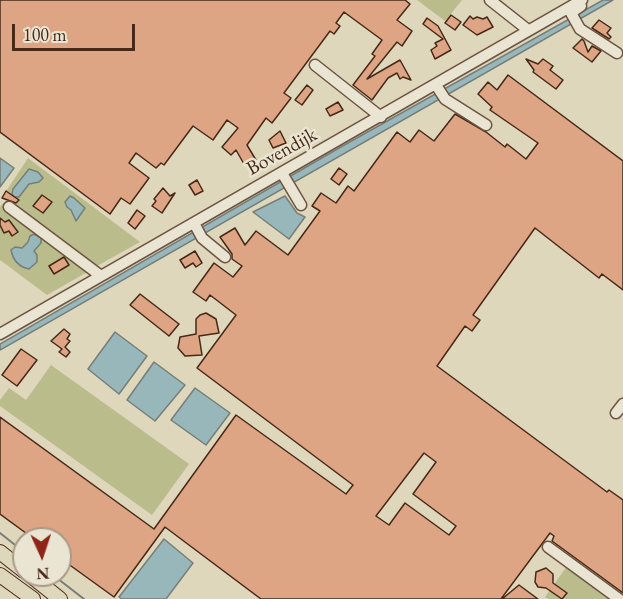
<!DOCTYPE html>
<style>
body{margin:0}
#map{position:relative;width:623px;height:599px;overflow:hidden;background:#dfd7bc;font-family:"EB Garamond",serif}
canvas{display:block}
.north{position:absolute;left:12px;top:527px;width:60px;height:60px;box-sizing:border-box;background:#eae5d3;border:2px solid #a99a88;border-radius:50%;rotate:177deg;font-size:16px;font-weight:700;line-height:24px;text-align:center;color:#482918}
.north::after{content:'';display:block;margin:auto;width:21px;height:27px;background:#8f2418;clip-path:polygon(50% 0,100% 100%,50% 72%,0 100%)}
.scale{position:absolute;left:12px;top:24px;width:123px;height:27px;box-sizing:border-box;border:3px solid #482918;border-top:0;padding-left:8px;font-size:18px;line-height:21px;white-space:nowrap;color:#482918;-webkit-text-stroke:4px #eae5d3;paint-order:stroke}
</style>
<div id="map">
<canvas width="623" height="599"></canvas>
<div class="north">N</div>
<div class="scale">100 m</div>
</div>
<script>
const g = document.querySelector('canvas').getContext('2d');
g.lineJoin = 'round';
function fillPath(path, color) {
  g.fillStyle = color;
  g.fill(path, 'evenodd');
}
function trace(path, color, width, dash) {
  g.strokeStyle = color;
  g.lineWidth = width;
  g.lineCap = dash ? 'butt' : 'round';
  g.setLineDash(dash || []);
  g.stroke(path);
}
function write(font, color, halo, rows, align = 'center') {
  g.font = font + ' "EB Garamond",serif';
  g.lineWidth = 5;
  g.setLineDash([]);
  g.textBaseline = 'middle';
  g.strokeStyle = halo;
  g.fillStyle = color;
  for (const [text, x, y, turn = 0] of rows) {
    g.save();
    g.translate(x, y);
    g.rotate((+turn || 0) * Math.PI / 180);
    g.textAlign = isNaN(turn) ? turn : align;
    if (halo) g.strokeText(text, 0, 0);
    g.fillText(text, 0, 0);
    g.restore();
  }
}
fillPath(new Path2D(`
 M417 0H462L445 21Z
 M28 158 140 242 97 266 3 196Z
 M2 204 91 270 47 295 0 260V207Z
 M51 365 189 464 152 515 0 406V400L9 388 26 400Z
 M567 566 611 599H548L545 597Z`), '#babc8c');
const water = new Path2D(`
 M603 0H613L0 350V344L339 148Z
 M0 158 14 168 0 187Z
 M29 169 38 172 43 178 39 182 29 184 19 197H14L12 194 13 189Z
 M70 196 74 198 85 208 76 221 71 210 67 207 65 202Z
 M285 196 297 213 305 217 289 239 253 212Z
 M34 234 41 238V243L34 251 37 255V262L29 269C19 267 13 260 11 250L15 247 22 248 28 242 30 236Z
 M115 332 147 356 119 394 88 369Z
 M154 362 185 385 155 421 127 400Z
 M195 388 230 413 206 445 171 420Z
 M164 539 193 563 166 599H122L119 597Z`);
fillPath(water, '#97b7ba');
trace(water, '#777e79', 1.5);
trace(new Path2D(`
 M0 533 24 552
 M53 575 84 599`), '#777e79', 2);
const building = new Path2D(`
 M0 0H405L410 4 397 20 412 31 402 46 397 42 367 79 400 60 411 80 403 77 400 79 397 73 388 78 372 100 353 85 375 56 372 54 382 40 344 12 336 23 340 26 334 34 330 31 284 93 291 98 272 123 266 118 247 145 256 160 244 164 236 150 231 155 222 147 238 128 227 120 213 140 193 126 164 165 161 163 156 168 136 153 129 163 149 178 130 204 121 198 110 214 0 132Z
 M451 15 461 22 455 30 445 23Z
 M470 16 473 19 477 17 483 19 487 17 493 27 477 35 463 25Z
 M427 18 438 26 451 50 435 59 431 50 437 46 435 43 443 39 423 24Z
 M599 20 611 28 607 33 611 37 609 39 592 28Z
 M582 39 584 41 588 52 592 46 601 51 592 62 573 48Z
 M526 59 538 64 543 59 553 66 550 70 563 80 556 89 533 72 534 70Z
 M508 75 623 161V290L602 274 599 278 535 228 473 315 480 320 472 331 465 326 437 366 607 492 609 490 623 500V593L552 541 554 536 550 533 501 599H261L165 527 114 597 60 558V539H34L0 514V417L154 529 236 415 346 494 353 485 197 368 236 315 210 295 206 301 193 292 214 263 233 277 242 266 232 259V254L220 237 235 228 245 245 256 231 288 255 320 211 312 206 321 193 336 203 348 186 354 191 397 132 410 142 419 130 434 141 455 114 486 132 505 147 507 144 526 159 538 143 490 110 492 107 478 94 488 82 497 90ZM424 453 436 462 413 494 456 526 449 535 405 503 389 525 376 516Z
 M307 85 313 90 302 105 295 100Z
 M338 102 343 110 330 116 326 109Z
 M280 131 286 143 273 148 269 140Z
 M339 168 347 174 339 185 331 179Z
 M197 180 203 191 195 195 189 185Z
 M163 188 170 196 175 193 162 213 152 206 156 201 154 199Z
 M6 191 19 200 16 203 2 198Z
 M42 195 52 202 43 213 33 206Z
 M137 210 145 216 135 229 128 223Z
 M0 218 5 222 9 220 18 232 12 236 9 231 4 233 0 225Z
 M195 251 202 263 196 267 193 263 185 268 180 260Z
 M64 257 69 265 54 274 49 266Z
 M140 294 179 324 169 336 130 305Z
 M206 313 216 319 219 333 199 336 202 355 185 356 178 348 180 337 196 334V319L200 315Z
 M64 329 70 334 67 339 70 341 65 347 70 352 66 357 59 352 62 349 51 341Z
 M21 349 37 360 17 386 2 375Z
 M546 568 553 574V583L567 593 562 599 546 588 538 587 535 582 536 572Z
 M519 585 538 599H502Z`);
fillPath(building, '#dda583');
trace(building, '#482918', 1.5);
const minor = new Path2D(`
 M490 0 528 30
 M581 6 571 13 580 29 617 53
 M315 65 381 117
 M436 85 445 99 486 125
 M282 173 301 205
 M9 207 101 276
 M194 223 202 238 225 257
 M0 334 582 0
 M616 413 623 404
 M548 547 619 599`);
const major = new Path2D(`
 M0 552 24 571
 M0 575 33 599
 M30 575 60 599`);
trace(minor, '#6e5441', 13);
trace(major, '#482918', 16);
trace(minor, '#eae5d3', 10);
trace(major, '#dfd7bc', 14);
write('20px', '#482918', '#eae5d3', [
 ["Bovendijk",282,152,-29]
]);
</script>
